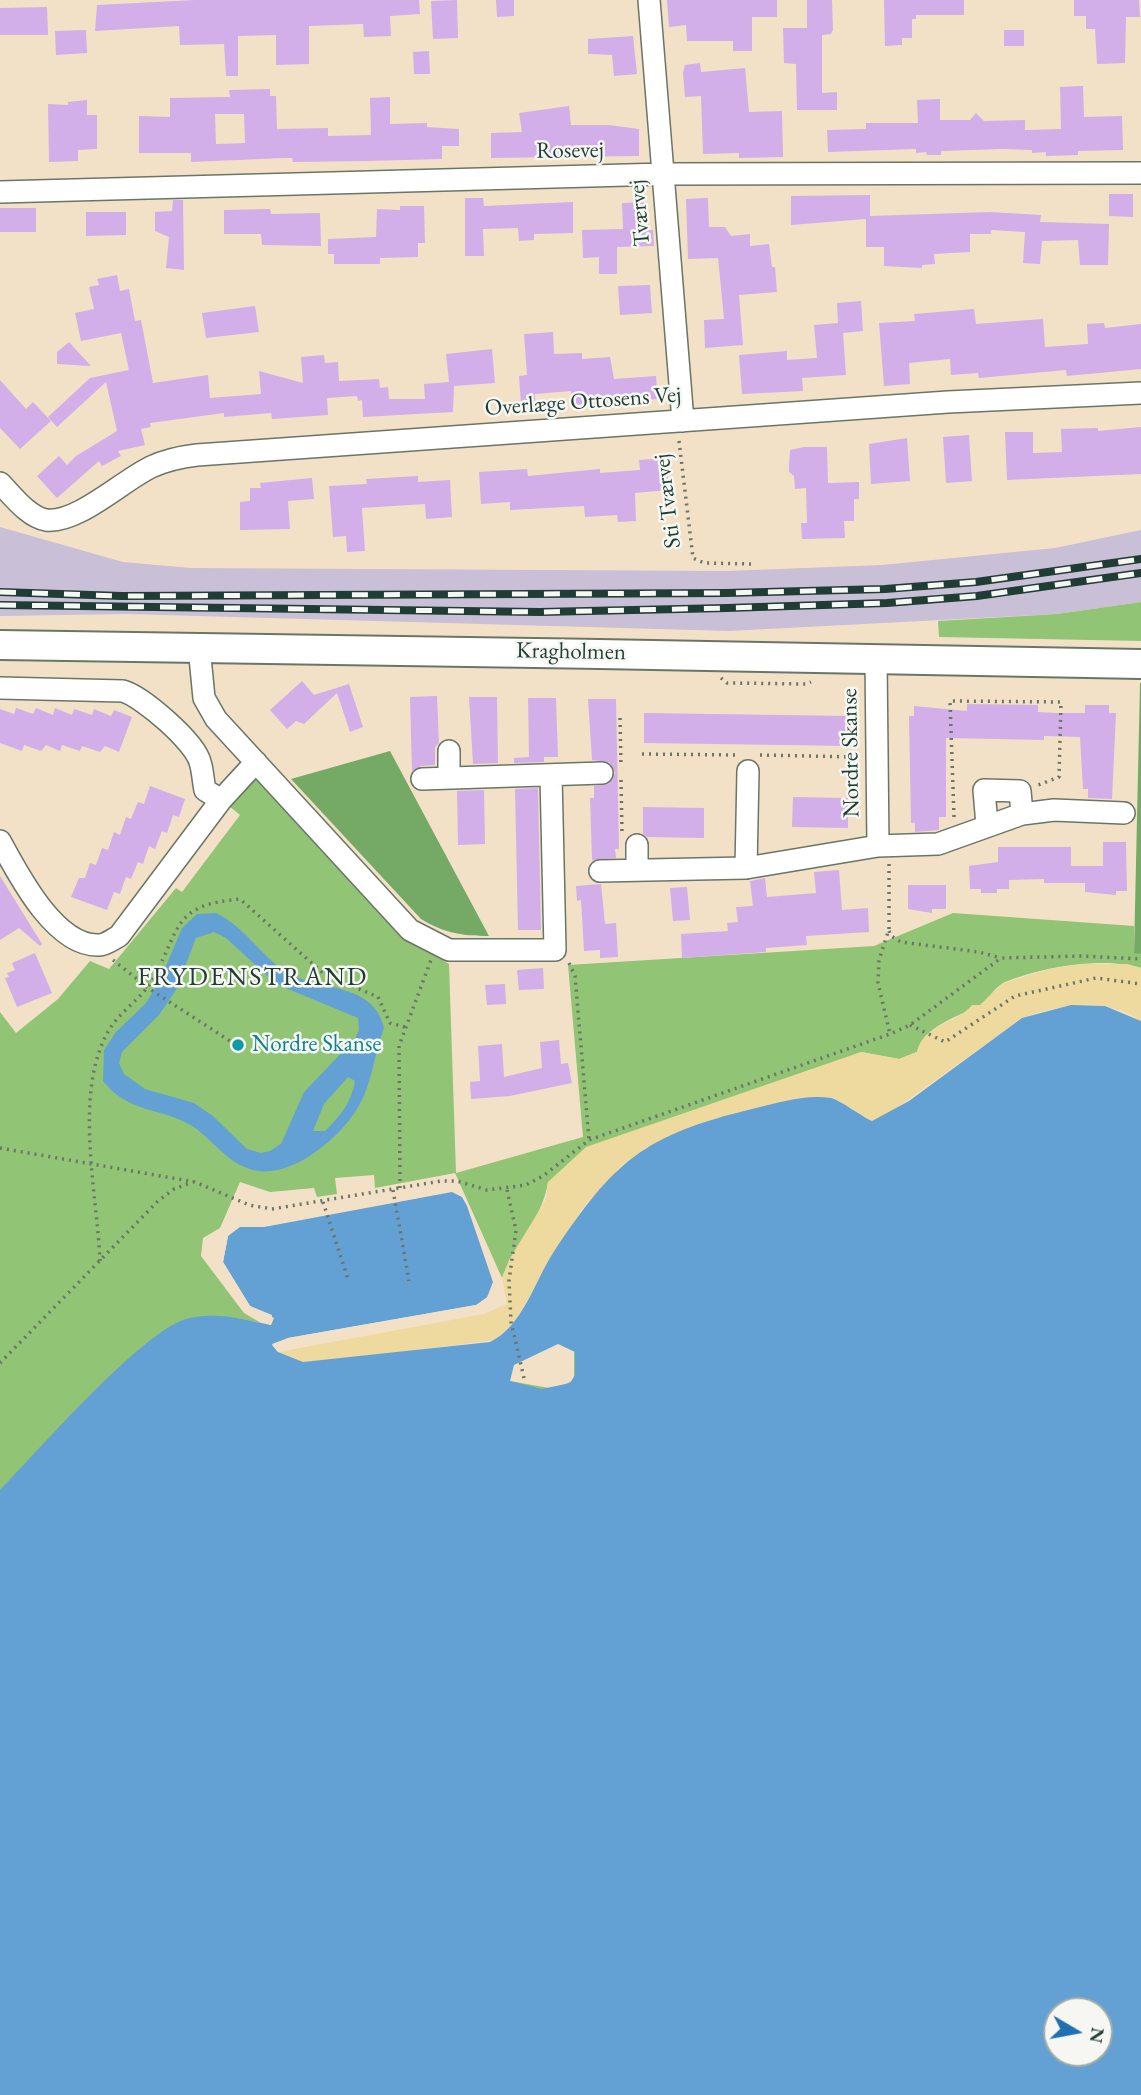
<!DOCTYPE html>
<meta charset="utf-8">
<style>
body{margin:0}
#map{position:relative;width:1141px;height:2095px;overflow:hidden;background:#f2e1c7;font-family:"EB Garamond",serif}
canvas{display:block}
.north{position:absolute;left:1043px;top:1997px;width:70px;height:70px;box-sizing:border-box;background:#f6f6f2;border:2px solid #a0aca6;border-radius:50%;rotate:100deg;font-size:19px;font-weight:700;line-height:28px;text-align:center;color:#1f3d34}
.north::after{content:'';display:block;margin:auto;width:24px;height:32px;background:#1f6fb2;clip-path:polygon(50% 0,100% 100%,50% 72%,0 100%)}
</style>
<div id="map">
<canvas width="1141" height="2095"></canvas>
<div class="north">N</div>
</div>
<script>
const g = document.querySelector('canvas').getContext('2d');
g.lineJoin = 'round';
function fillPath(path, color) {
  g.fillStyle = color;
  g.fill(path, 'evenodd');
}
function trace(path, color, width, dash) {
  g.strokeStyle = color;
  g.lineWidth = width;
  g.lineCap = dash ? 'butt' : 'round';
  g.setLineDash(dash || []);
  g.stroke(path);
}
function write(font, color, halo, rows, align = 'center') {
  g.font = font + ' "EB Garamond",serif';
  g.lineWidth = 5;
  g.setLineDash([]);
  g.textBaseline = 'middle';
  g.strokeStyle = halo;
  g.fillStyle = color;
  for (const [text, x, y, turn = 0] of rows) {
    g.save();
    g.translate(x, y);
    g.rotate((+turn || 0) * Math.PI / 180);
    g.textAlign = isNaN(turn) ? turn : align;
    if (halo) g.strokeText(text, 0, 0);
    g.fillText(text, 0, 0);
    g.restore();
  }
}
fillPath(new Path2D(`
 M0 527 123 562 191 568 727 571 882 565 1055 548 1141 530V602L1057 614 729 631 128 614 0 616Z`), '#c9bfd7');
fillPath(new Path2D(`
 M1141 602V641L939 637 938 621 1057 614Z
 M256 776 399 934 449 964 456 1173 583 1137 568 965 874 946 953 913 1134 926V952L1141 954V968C1104 956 1041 967 1005 982 994 987 988 1001 977 1007 956 1017 923 1027 917 1052L899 1059 861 1052 548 1182C543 1217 515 1246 502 1278L455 1173 375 1188 374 1175 335 1178 337 1194 317 1197 314 1188 270 1192 240 1182 220 1228 203 1238 201 1256 244 1313 261 1323 237 1318 227 1358 510 1381 555 1389 574 1380V1342L705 1252 0 2095V1012L16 1033 58 999 90 961 109 969 176 888 182 892 240 815 229 806Z`), '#92c475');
fillPath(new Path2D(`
 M1140 683H1141V954L1134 953Z
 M390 751 489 936C462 936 444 933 421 919L291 779Z`), '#75aa66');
fillPath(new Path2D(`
 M1081 964H1127L1141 968V1021C1105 995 1060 1005 1022 1018L884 1117 872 1121 834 1098 624 1163 582 1209 514 1322 495 1340 346 1359 303 1362 278 1352 484 1314 507 1304 502 1278 509 1260 546 1199 548 1182 586 1147 861 1052 899 1059 917 1052C924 1023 956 1025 972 1005H980L1003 983 1050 969Z`), '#eeda9e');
fillPath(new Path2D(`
 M216 913C245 927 260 955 286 972 317 991 375 982 384 1028 374 1054 372 1086 357 1109 338 1140 286 1184 247 1168 225 1160 211 1138 192 1126 161 1107 129 1114 103 1081L104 1050 116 1032 146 1003 160 980 182 928 197 914ZM214 932 226 938 276 984 358 1018 359 1030 355 1039 304 1092 281 1144 270 1151 261 1153 247 1149 213 1116 194 1103 145 1089 124 1074 119 1063 122 1052 159 1015 176 990 196 938ZM348 1077 355 1081C351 1103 341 1115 325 1131H313L324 1104Z
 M1071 1005 1105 1006 1141 1021V2095H0V1490C38 1451 140 1333 186 1319 214 1311 243 1319 271 1325L272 1315 250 1306 223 1262 228 1236 240 1227H264L452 1192 462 1197 467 1206 493 1282 486 1300 476 1305 288 1338 272 1345 278 1352 303 1362 490 1342C522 1327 535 1281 553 1253 614 1161 644 1135 752 1109 778 1103 804 1094 831 1098 840 1100 861 1116 872 1121L909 1101 1022 1018ZM558 1344 575 1352V1375L570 1383 542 1389 510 1381 514 1365ZM1057 2011H1099V2053H1057Z`), '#63a1d4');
fillPath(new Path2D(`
 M226 1233 228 1236 223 1262 250 1306 274 1318 271 1325 251 1317 271 1319 248 1308 220 1264V1250Z
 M490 1262 496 1281 493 1296 477 1309 289 1341 278 1346 284 1351 278 1352 272 1344 288 1338 476 1305 490 1295 493 1282Z`), '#f2e1c7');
fillPath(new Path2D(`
 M195 0H419L420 14 390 16 391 36 364 37 363 24 309 26V64L276 65V35L238 36V76H226L224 44 180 45 179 26 95 31 97 5Z
 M457 0 458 38 433 39 431 1Z
 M496 0H514V16L497 17Z
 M667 0H777V17H752V51H733V41H687L686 25 669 27Z
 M807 0H832L833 30 831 34 822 35V93L837 92V110H797L796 64 784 63 783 28H807Z
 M884 0H964V15H916V19H912V38H902V45L885 46Z
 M1074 0H1139L1140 17H1126L1125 63 1097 64 1095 29H1086V16H1074Z
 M47 7 48 35H0V8Z
 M86 30 87 53 56 55 55 31Z
 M1004 30H1024V46H1004Z
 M633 36 637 74 614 76 612 55 588 54V39Z
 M429 51 430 74H414L413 52Z
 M700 63 701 72 745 68 749 112 782 111 783 157 739 158V153L703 154 701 96 685 97 683 73 685 65Z
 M1083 86 1084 117 1122 116 1123 150 1078 151V155L1046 156V152L1032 153V150L1003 149 941 151V155H927L926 152 916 153V149L828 152 827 130 866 129V123H918L917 100 940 99V120H970L976 113 984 121 1025 120V130L1061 129 1060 87Z
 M270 89V96H276L277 129 328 128V136L371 135 370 98 390 97V124L427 123V127L459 129V146H442V159L368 161 293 162 292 158H284L191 162V153H139V116L170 117V98L230 97 229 90ZM215 114H244L245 143 216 144Z
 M87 100V115H97V149L78 150V161L49 162 48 104 68 105V102Z
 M569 106 571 125H609L639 129V156L491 158V133L522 132 519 113Z
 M1109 194H1133V217L1109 216Z
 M870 195V216L990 212 1041 215 1040 222 1109 224 1108 265H1080L1078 240 1042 241 1040 264 1023 263 1025 232 991 230V234H970V252L934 254 935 264 922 265V268L884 266V247H866V219L791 225V196Z
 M465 198H483L484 206 573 202V233L534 234V240L519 241 518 228 483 229 484 256H465Z
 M708 198 709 227H725L731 236 750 234V246L769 244 772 267H775L777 292 739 295 743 345 705 348 704 320 724 319 718 258 688 259 686 199Z
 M173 200H183L184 270 166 268 169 237 155 231V212L172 211Z
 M645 202 646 230H653L654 246 617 247V274H599V257L583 258 582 230 623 229 622 203Z
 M400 206H424L425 243H418V257L380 258V264H334V254H328V239L376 237 377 209 400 210Z
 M0 208H36V232H0Z
 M270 209 271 214 320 213 321 246 262 245 261 234H224V210Z
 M86 212H126V235L86 236Z
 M117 275 120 291 129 289 135 321 141 320 153 383 208 375 210 398 261 394 259 371 303 383 301 357 324 355 325 363 338 362 339 381 379 379 380 388 388 387 389 399H425L424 384 449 382 446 354 492 349 495 383 454 386 453 412 363 417 362 400 358 401 357 396 327 398 328 415 272 419 271 413 224 417V413L150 423 151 427 141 429 145 445 118 451 121 456 102 466 99 461 57 498 37 476 59 456 67 465 76 456 117 431 106 382 57 427 48 417 90 378 129 370 121 333 81 341 75 313 94 309 89 287 99 285 97 279Z
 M650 285 652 313 620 315 618 286Z
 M861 301 863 331 843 333 846 375 802 378 803 391 742 394 739 355 787 351V360L817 358 814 325 838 323 837 303Z
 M255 306 259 332 206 338 202 313Z
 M974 309 976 324 1043 319 1045 347 1088 344 1087 324 1104 323 1105 328 1141 324V369L1067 376 1066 370 979 378 978 373 951 375 950 359 909 363 910 384 884 386 879 323 915 321 914 314Z
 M553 332 554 354 582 353V359L610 357 614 379 656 376 658 399 572 405 571 391 535 394V402L521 404 519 376 527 375 524 334Z
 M69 342 91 366 57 364V352Z
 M0 380 26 409 33 402 51 421 20 449 0 428Z
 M1141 427V474L1007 480 1005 432H1033V453L1062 452 1061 429 1098 428V431Z
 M969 435 972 481 946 483 943 437Z
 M907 438 910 481 871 484 869 444Z
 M804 447H827L828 483 859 482V499H854V521H844L845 538 802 539 801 523H807L806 488 795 489 794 476 789 472V465L790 450Z
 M666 458 669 490 635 493 636 521 618 522 617 515 585 517 584 506 510 510V502L481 504 479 472 527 469 528 476 600 469V473L640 470 639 460Z
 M418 476V482L450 480 452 517 426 519 425 504 362 508 365 551 347 552 346 536 333 537 329 486 367 484 366 479Z
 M312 478 314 499 288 501 290 529 240 530V502L250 501V488H261L260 483Z
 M302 681 314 695 349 684 363 727 350 732 337 693 304 724 296 721 287 729 270 710Z
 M437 696 439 743 435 747V765L421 766 412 771 410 697Z
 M469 697H497L498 763 473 764Z
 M528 698H556L558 757H544V762L514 763V758L529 757Z
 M588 699H616L619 849H615L616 858 592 860 590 798H594V786L608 784 615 773 609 762 592 760Z
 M967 704 1038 705V712L1057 713H1085V705H1109V713H1116L1112 799 1088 798V789H1083L1080 737 1044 736V740L946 738V817H939V830L915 832V823H911L909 716H914V706L967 711Z
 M16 708 33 714 36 708 53 715 55 708 72 715 74 709 92 715 94 709 111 716 114 710 132 717 119 752 105 746 100 752 82 746 80 751 62 745 60 751 46 745 41 751 24 745 22 751 0 743V709L14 714Z
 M644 713 852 716 851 746 644 743Z
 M150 786 185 799 179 817 173 815 167 833 162 831 155 849 149 846 143 864 138 862 131 879 126 877 120 894 114 892 107 910 71 897 79 878H85L90 863 96 865 102 848 108 850 114 832 120 835 126 817 131 819 138 802 144 804Z
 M538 788 541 930H518L515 789Z
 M484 790 485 844 458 845 457 791Z
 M793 797 848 798V828L792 827Z
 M643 807 704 808V838L647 837 643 834Z
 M1103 842H1126L1127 891H1116V895L1085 892V883H1044V879L1009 880V889H997V893H981V889H970L969 866 998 862V847H1071V866H1103Z
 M839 870 842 910 868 908 869 932 806 936 807 945 766 948V952L682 958 681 934 728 931 727 923 738 922 736 907 753 906 750 881 765 878 767 897 816 893 814 872Z
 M0 876 42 944 40 946 19 928 0 940Z
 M601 884 605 924 616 923 618 957 600 958V950L584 951 581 900 577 901 576 886Z
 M908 885H946V909H932V913L908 909Z
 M687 887 690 920 673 921 670 888Z
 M35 953 52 993 17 1007 5 978 9 977 7 973 15 970 12 963Z
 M543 968 544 989 519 990 517 970Z
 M505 984 506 1004 487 1005 485 985Z
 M559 1040 561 1064 568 1063 572 1083 510 1096 471 1099 470 1082 480 1081 478 1046 502 1044 504 1077 542 1068 540 1042Z`), '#d2afe8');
const minor = new Path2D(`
 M649 0 683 421
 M0 192 664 174 1141 173
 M0 483C12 495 28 517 46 520 77 524 122 481 151 467 166 460 180 457 197 455L948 402 1141 393
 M199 647 204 698 216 719 410 930 449 950H555L551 775
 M876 659 878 846
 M0 688 123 691C143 697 195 742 200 762 203 771 203 781 205 790L221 800
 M449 751V778
 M422 779 602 773
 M987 825 984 790 1020 791 1022 814
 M0 841C18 874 55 947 99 945 106 945 113 939 119 936L221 800 256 762
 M637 845V870
 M746 868 748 771
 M600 871 746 868 878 846 938 844 1022 814 1054 810 1124 813`);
const tertiary = new Path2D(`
 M0 645C380 649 761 657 1141 664`);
trace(minor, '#697667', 24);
trace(tertiary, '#697667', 32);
trace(new Path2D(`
 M679 441 693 558 704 563 751 564
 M721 678 727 683 806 684 811 682
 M620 718 621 765
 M642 754 738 755
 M760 755 857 757
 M621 780 622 832
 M954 817 950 701 1061 702 1059 777 1038 785
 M889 864V929L879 960 878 983 890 1034
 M889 931 891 936 901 942 979 952 1001 958
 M113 960 151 990 244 1050
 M569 963 575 976 589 1140
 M910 1025 945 1042 1015 996 1096 978 1141 984
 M0 1148 195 1182 249 1205 272 1209 441 1181H457L487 1190 526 1185 543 1176 589 1140 890 1034 910 1025 1001 958 1082 956 1141 959
 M400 1188 399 1046 431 960
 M393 1190 409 1281
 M507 1190 516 1230 509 1281 511 1322 524 1378
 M323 1202 348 1279
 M100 1261C97 1192 73 1091 109 1030 121 1010 143 998 154 977 181 927 173 905 240 899L324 974 378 997 390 1023 405 1027
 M0 1363 158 1201 174 1189 193 1182`), '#697667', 3.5, [2, 5]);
trace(minor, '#fff', 21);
trace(tertiary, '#fff', 28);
const rail = new Path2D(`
 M0 592 122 596 726 593 885 589 976 582 1141 559
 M0 605 540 612 727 608 887 603 977 596 1141 573`);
trace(rail, '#1f3d34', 8);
trace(rail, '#f6f6f2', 5, [16]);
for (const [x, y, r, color] of [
 [238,1045,7,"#0f9aa8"]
]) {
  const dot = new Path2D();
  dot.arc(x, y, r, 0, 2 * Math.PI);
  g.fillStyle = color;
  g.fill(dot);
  trace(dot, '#f6f6f2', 2.5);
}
write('23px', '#1f3d34', '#f6f6f2', [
 ["Rosevej",570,151,-1],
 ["Tværvej",640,213,-95],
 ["Overlæge Ottosens Vej",583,402,-4],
 ["Sti Tværvej",668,501,-97],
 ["Kragholmen",571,652,1],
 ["Nordre Skanse",851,753,-91]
]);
write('23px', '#0d838f', '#f6f6f2', [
 ["Nordre Skanse",252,1045]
], 'left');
g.letterSpacing = '2px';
write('26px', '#1f3d34', '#f6f6f2', [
 ["FRYDENSTRAND",253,978]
]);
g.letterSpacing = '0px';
</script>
